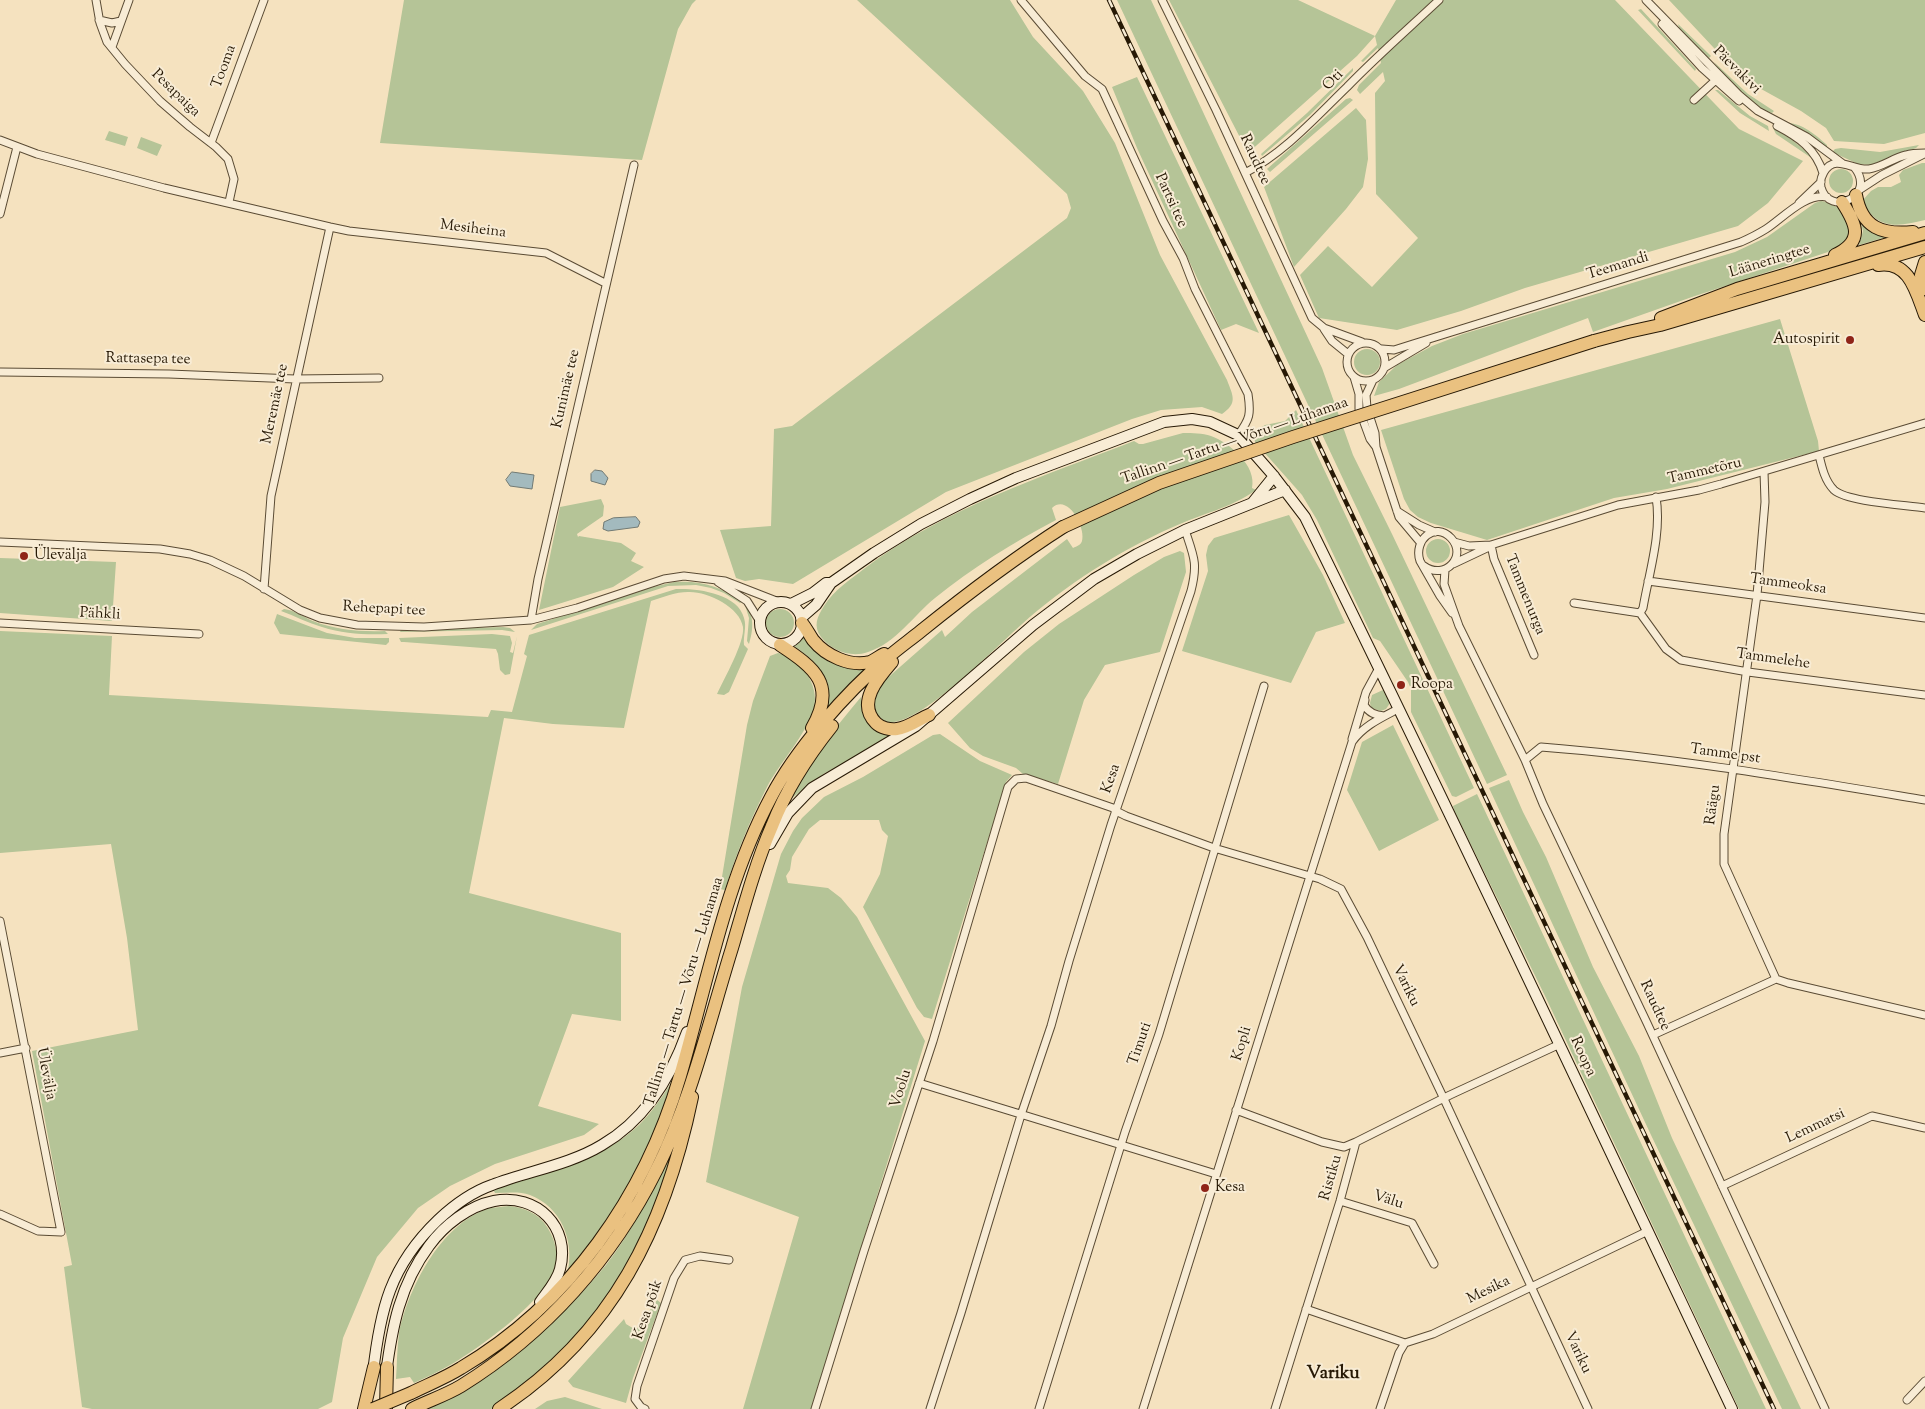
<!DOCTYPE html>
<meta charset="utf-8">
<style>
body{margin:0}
canvas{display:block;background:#f5e2bf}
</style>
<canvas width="1925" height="1409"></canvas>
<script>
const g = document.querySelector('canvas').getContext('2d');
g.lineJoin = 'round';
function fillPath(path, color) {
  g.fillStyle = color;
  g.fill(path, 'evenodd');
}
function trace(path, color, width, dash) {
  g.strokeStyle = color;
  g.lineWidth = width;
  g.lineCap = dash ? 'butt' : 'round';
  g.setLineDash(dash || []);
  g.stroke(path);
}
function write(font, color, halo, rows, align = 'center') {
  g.font = font + ' "Sorts Mill Goudy",serif';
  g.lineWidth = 4;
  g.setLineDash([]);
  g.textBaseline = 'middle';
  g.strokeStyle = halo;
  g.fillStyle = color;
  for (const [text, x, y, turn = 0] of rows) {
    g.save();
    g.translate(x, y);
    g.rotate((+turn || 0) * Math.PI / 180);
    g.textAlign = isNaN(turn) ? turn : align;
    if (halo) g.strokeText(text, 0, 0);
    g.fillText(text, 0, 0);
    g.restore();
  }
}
fillPath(new Path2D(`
 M404 0H696L692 4 678 29 642 160 380 143Z
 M857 0H1010L1033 37 1083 91 1115 143 1160 255 1227 380C1233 396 1238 403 1222 414L1202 407 1161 410 1132 419 946 492 793 584 759 579 745 581 736 578 720 530 771 526 774 429 792 426 1067 218 1071 208 1067 194Z
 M1117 0H1151L1322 368 1353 455 1392 534 1507 775 1487 784Z
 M1169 0H1298L1375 36 1396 0H1615L1739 129 1803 161 1768 203 1738 226 1525 288 1461 311 1397 330 1319 318 1300 275 1328 246 1372 287 1418 238 1376 194 1375 93 1385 81 1383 72 1360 94 1357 90 1359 85 1381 63 1378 48 1363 62 1361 61 1377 45 1375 36 1357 56 1248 153Z
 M1669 0H1925V133L1884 144 1834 141 1826 128 1801 111 1743 79Z
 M1641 9 1696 69 1695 71 1638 10Z
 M1678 24 1711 56 1709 58 1680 31Z
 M1714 62 1748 94 1774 111 1772 113C1752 108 1725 78 1714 62Z
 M1353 68V71L1310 115 1262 156 1261 154 1307 113Z
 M1137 77 1259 333 1236 324 1221 330 1137 148 1112 87Z
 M1715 90H1718L1750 116 1768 126 1769 131 1740 113Z
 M1350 98 1353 100 1270 172 1267 169 1346 99Z
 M1356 108 1366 120 1368 159 1363 187 1346 209 1294 267 1264 187Z
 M1787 123C1802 123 1816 135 1827 145V147L1805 131Z
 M1773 128 1791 139 1812 156 1810 157 1776 134Z
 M109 131 128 137 125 146 105 140Z
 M141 137 162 145 157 156 137 148Z
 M1919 145 1916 148 1870 165 1858 164 1832 152 1835 149 1841 148 1880 152Z
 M1922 163H1925V220C1897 227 1877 230 1862 201L1871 191 1878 187H1891L1901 182 1899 175 1903 170Z
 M1829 181a12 12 0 1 1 24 0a12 12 0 1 1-24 0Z
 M1821 201C1838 203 1844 214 1851 229 1847 239 1843 244 1834 250L1692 297 1593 332 1588 318 1399 389 1374 396 1379 382 1397 365 1432 346 1463 334 1735 252 1767 237 1815 203Z
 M1861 223 1874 233 1886 237 1859 245 1863 231Z
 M1780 319 1818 441 1819 451 1667 489 1614 498 1487 540 1431 523 1418 517 1410 510 1404 499 1381 430Z
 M1354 362a13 13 0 1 1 26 0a13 13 0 1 1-26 0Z
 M1296 410 1474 788 1456 797 1452 796 1411 712V689L1408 682 1380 641 1373 638 1317 520 1302 495 1255 442 1253 432 1265 425 1285 421Z
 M1183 433C1193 433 1202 433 1211 436 1230 443 1257 466 1252 488L1256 490C1231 508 1201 514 1173 527 1119 551 1065 585 1021 625 997 646 919 727 888 722 882 721 878 715 874 710 874 698 877 691 884 681L942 630 945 637 972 612 1067 539 1073 548C1077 546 1081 545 1082 541 1086 528 1068 493 1052 508L1056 520C1014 542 972 568 935 598 914 615 896 643 868 652 851 658 832 651 821 637 813 626 817 617 824 606 834 590 850 580 865 568 945 508 1042 477 1134 441L1139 444H1143Z
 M601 499 604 506 603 516 577 534 578 537 579 536 621 543 636 553 631 561 644 567 613 587 539 610 560 507Z
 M1289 515 1323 575 1345 623 1316 632 1291 683 1182 651 1208 571 1206 555 1208 546 1214 538Z
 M1426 551a12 12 0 1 1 24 0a12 12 0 1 1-24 0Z
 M1180 551 1184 553 1186 572 1160 652 1105 665 1084 700 1058 784 1023 774 1016 768 983 756 970 748 948 723 1024 652 1059 624 1134 575 1164 557Z
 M0 558 116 562 112 621 0 613Z
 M674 582C701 580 721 587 743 601L740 603 724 593 711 588 696 585 668 586 531 630 537 624 653 587Z
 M676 589C696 588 738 593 744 618 747 627 743 636 744 645L748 649 729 692 724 695 717 694C724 679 745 642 743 627 740 607 707 591 688 592 676 592 663 597 651 601L624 728 553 724 504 718 469 893 621 933V1021L572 1014 538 1106 599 1124 584 1135 495 1164 450 1186 418 1208 377 1257 343 1338 332 1402 318 1409H92L82 1407 64 1267 72 1265 32 1051 138 1030 127 938 111 844 0 853V631L112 636 109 695 488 717 491 710 512 712 527 656 524 654 529 635Z
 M745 605C755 616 753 631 749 644L747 641 749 618Z
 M766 623a14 14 0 1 1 28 0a14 14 0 1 1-28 0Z
 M284 609C295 610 303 617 313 621 336 630 361 632 385 631L388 634C366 635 344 634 322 627 308 623 295 616 281 611Z
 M277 614 327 633 355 638H389V642L386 645 280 634 274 623Z
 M503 627 510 628 515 632 502 630 400 632 401 630Z
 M492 634 510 636 512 643 510 652 513 653 517 636 510 674 505 675 500 670 498 654 496 649 404 642H401L399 638Z
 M804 637C819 661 839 670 867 668L828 709C825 702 827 693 826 685 824 668 807 655 794 646Z
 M778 653C800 657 820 685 814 708 808 732 779 764 767 787 750 820 736 854 725 890L720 889 747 725 753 701 770 656Z
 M1383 690 1390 703 1386 709 1381 711 1371 708 1370 703 1372 695Z
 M861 697C861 723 871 726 892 735V737L825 773 792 798C808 761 835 728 861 697Z
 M1393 725 1439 820 1379 851 1347 790 1362 742Z
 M940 734 980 761 1012 775 1006 782 932 1019 924 1017 917 1008 863 907 880 874 888 836 882 830 879 820H820L809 829 792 857 790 870 786 876 788 883 828 888 841 898 857 917 925 1041 811 1409H743L799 1217 706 1182 742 987 781 854 793 831 802 818 824 797 863 777 933 735Z
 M1509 780 1523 812 1546 857 1593 967 1639 1056 1672 1138 1801 1409H1782L1651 1135 1489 788Z
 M1477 794 1766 1409H1739L1546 998 1454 810 1453 806Z
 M671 1083C665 1100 661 1118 654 1134 632 1185 603 1228 568 1270 574 1240 561 1207 530 1195 519 1191 507 1193 495 1193L493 1189C544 1174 601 1162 640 1124 652 1112 662 1097 671 1083Z
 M670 1157 658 1200 622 1277 595 1317 562 1355 517 1392 491 1409H427C496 1374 557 1325 606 1265 632 1232 650 1193 670 1157Z
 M509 1206C528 1208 543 1216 551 1234 558 1248 558 1263 551 1277 537 1306 479 1348 452 1364 440 1371 427 1377 414 1383L410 1377 396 1379C397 1364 397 1348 399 1333 408 1289 440 1225 487 1209 494 1207 502 1207 509 1206Z
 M657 1300 661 1303 633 1378 626 1403 573 1387 568 1381 624 1319 626 1324 636 1330Z
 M565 1397 602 1409H535L547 1401Z`), '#b5c497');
const water = new Path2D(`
 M595 470 602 471 608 478 605 485 591 481V474Z
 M512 472 534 475 532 489 510 486 506 480Z
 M636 517 640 522 638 527 608 531 603 529 604 522 613 518Z`);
fillPath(water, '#a3babe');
trace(water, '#717a74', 1);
const street = new Path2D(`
 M96 0 100 23 107 42 125 64 160 101 190 127 216 147 228 159 234 179 229 202
 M1021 0 1085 76 1102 89 1163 221 1183 258 1195 289 1248 394C1251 414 1250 419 1238 435
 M1162 0 1216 110 1312 318 1324 328 1362 342
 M1646 0 1739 95 1758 111 1807 137 1842 163
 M99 20 112 23 121 21
 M1662 24 1702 68 1739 101
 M112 47 129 0
 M1694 100 1719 77
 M1777 126C1798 137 1816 149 1823 173
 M0 140 37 154 164 188 330 227 349 231 546 253 605 283
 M211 143 264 0
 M1854 167C1878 196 1829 218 1821 187 1820 182 1821 177 1824 172 1835 153 1853 171 1869 169 1882 167 1893 158 1906 155 1912 153 1919 153 1925 153
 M1245 173C1284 153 1315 118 1347 87 1376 57 1408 29 1439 0
 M1859 190 1882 175 1924 154
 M1799 203 1821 182
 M0 214 17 147
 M1324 329 1332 341 1348 354
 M1347 362a19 19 0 1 1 38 0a19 19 0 1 1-38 0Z
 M1382 349 1394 350 1413 344 1741 242C1750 238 1758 234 1766 229 1783 218 1805 193 1827 197
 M1384 368 1426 343
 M0 372 169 374 295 379 379 378
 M1354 377 1359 394V409L1370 439 1376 447
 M1373 380 1366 395 1367 408 1375 433 1376 447 1399 517 1420 542
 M1819 455C1822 468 1825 481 1834 490 1847 502 1906 505 1925 508
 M1764 472 1765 502 1757 595 1724 834V864L1776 979 1788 983 1925 1015
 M1397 511 1419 525 1435 532
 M0 542 160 549 190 554 210 560 244 576 300 610 320 618 357 625 424 627 531 620 577 608 664 579 684 576 725 581 779 602
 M1454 542 1469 546 1491 545 1618 505 1699 490 1721 484 1925 423
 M1491 545 1494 559 1534 655
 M1453 564 1489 547
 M1424 566C1445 581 1468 556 1451 538 1435 521 1413 540 1420 561L1440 596 1452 613
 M1445 570 1444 584 1459 626 1525 760 1543 804 1647 1023 1825 1409
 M1648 581 1925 618
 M718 582 747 601 759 620
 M264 589 271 496 330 227
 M1574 603 1640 613 1666 649 1681 660 1748 672 1925 695
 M1640 613 1643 608C1649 573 1662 533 1656 497
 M531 620 538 579 634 165
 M0 623 199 634
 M1365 700 1364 705C1369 713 1375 715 1384 716
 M1352 739 1366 692 1379 668
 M1525 760 1541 747C1670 757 1798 779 1925 800
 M0 921 61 1232 38 1231 0 1214
 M1653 1035 1776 979
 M0 1053 26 1048
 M919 1083 1216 1174
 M1236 1110 1322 1142 1344 1147 1356 1142
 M1722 1186 1872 1116 1925 1128
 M1340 1201 1412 1223 1434 1264
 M1306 1309 1405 1343
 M1907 1400 1925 1381
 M645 1409 641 1407 635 1399 637 1386 674 1278 685 1260 700 1256 729 1260
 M815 1409 864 1251 933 1041 1008 787 1016 779 1026 778 1113 808 1116 811 1126 816 1214 848 1320 879 1341 889 1367 937 1444 1099 1588 1409
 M930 1409 961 1313 1021 1115 1051 1026 1069 961 1111 825 1191 591C1198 563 1194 557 1185 530
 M1039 1409 1125 1132 1159 1034 1264 686
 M1143 1409 1352 742C1363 726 1381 718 1398 709
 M1275 1409 1340 1201 1356 1142 1450 1095 1560 1044
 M1380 1409 1399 1353 1405 1343 1433 1334 1648 1231`);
const secondary = new Path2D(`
 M1253 502 1274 476
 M760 623a21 21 0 1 1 42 0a21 21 0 1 1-42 0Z
 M791 604 813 593 826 583H830
 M801 618 816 605 831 583 874 553 921 524 970 499 1016 478 1164 422 1192 419 1210 422 1238 435 1273 475 1305 517C1451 813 1591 1111 1732 1409
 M770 844 788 813 812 788 916 726 1033 625 1094 579 1137 554 1185 530 1285 490
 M373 1373C380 1310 390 1266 438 1220 453 1206 472 1192 492 1185 528 1171 569 1165 602 1145 645 1120 671 1077 687 1032
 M386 1374C392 1327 400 1285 429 1246 444 1225 469 1206 494 1201 537 1193 571 1227 560 1269 557 1281 547 1292 540 1302`);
const highway = new Path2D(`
 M1856 195C1862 228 1882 235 1913 232
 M1835 255C1864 241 1857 225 1842 202
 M1925 262 1921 275 1925 289
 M1878 265C1909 260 1916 291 1925 315
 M1661 318 1737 289 1925 233
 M1594 341 1628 332 1660 325 1925 247
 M802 623C806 628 809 634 813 640 826 656 850 667 870 662 875 660 880 656 884 654
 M780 645C815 668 837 685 812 728
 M892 662C878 678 856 703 876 723 881 728 890 730 897 729 908 728 919 719 929 715
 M411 1393C427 1385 445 1378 461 1368 569 1304 645 1196 680 1076 707 984 725 883 771 797 795 751 845 693 886 659 897 649 910 640 921 631 967 594 1013 559 1063 527
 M364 1409 374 1367
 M386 1409 387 1367
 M412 1409C428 1401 446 1395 461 1386 545 1334 613 1258 657 1169 691 1100 709 1022 732 948 744 907 755 865 772 826 786 790 808 756 832 726
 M499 1409C613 1334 665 1227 692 1097`);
trace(street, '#5a4b34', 9);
trace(secondary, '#271905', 12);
trace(highway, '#271905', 14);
trace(street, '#f8ecd5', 7);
trace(secondary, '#f8ecd5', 10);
trace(highway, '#eac180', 12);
const rail = new Path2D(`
 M1109 0 1774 1409`);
trace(rail, '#271905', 4.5);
trace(rail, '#f8ecd5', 2.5, [8]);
const highwayBridge = new Path2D(`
 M1063 527 1159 483 1293 437 1594 341
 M373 1409 411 1393`);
trace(highwayBridge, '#271905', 14, []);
trace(highwayBridge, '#eac180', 12);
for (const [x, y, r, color] of [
 [1850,340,5,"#8f2418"],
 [24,556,5,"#8f2418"],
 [1401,685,5,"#8f2418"],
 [1205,1188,5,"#8f2418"]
]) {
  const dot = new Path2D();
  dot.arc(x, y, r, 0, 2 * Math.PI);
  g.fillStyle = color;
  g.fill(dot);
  trace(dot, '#f8ecd5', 2);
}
write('15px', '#271905', '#f8ecd5', [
 ["Tooma",225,67,-70],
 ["Päevakivi",1736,71,45],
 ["Oti",1334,81,-46],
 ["Pesapaiga",175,94,44],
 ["Raudtee",1254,160,65],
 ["Partsi tee",1170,201,65],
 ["Mesiheina",473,230,7],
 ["Lääneringtee",1770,262,-17],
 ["Teemandi",1618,267,-17],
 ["Rattasepa tee",148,360,1],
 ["Kunimäe tee",567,389,-77],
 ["Meremäe tee",276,404,-78],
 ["Tallinn — Tartu — Võru — Luhamaa",1235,442,-19],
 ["Tammetõru",1705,472,-13],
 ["Tammeoksa",1788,585,8],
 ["Tammenurga",1524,595,68],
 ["Rehepapi tee",384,610,3],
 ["Pähkli",100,615,3],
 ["Tammelehe",1773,660,8],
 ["Tamme pst",1725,755,8],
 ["Kesa",1112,779,-71],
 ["Räägu",1714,805,-83],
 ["Variku",1405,986,64],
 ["Tallinn — Tartu — Võru — Luhamaa",685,992,-73],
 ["Raudtee",1654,1006,65],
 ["Timuti",1141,1044,-71],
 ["Kopli",1243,1044,-73],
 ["Roopa",1582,1057,65],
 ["Ülevälja",45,1074,79],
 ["Voolu",902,1089,-72],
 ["Lemmatsi",1816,1127,-25],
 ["Ristiku",1332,1178,-74],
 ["Välu",1388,1201,18],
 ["Mesika",1489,1291,-26],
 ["Kesa põik",649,1310,-71],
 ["Variku",1577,1353,65]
]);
write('15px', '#271905', '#f8ecd5', [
 ["Autospirit",1840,340,"right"],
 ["Ülevälja",34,556],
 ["Roopa",1411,685],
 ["Kesa",1215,1188]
], 'left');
write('bold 18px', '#271905', '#f8ecd5', [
 ["Variku",1333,1375]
]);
</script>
